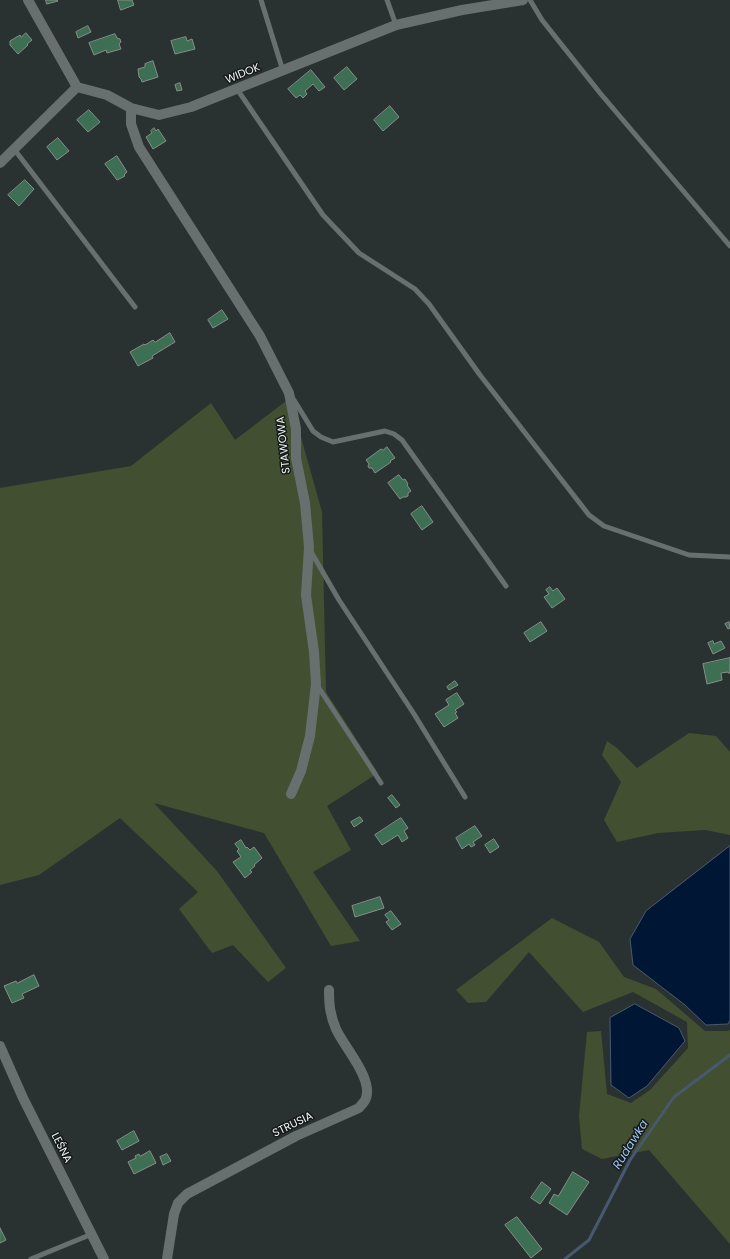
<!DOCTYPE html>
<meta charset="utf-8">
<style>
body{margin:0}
canvas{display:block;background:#2a3231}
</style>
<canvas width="730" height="1259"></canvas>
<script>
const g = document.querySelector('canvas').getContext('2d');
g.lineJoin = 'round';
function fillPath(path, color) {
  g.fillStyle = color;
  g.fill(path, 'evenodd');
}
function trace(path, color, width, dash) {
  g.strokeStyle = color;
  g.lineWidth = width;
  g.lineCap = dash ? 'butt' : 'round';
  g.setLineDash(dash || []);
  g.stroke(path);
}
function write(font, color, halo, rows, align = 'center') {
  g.font = font + ' Poppins,sans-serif';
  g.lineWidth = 3;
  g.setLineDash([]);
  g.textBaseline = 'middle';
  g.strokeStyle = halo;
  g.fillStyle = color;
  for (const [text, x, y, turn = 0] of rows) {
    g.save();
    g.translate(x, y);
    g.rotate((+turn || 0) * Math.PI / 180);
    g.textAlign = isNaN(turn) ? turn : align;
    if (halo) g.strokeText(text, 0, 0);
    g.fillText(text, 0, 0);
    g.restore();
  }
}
fillPath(new Path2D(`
 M290 398 322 512 326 692 378 773 327 806 351 850 313 872 360 941 331 946 264 833 154 803 217 871 286 968 268 982 233 945 212 953 179 909 198 892 120 818 39 875 0 885V488L131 466 211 403 235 440Z
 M689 733 716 736 730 752V835L705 830 658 833 617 842 604 820 621 782 602 755 607 741 617 748 637 768Z
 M552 918 599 942 624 977 656 989 705 1031H728L730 1030V1244L649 1150 602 1159 582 1149 579 1116 587 1032 601 1031 607 1094 631 1103 650 1090 688 1048 687 1022 633 992 583 1012 529 952 486 1002 468 1003 456 990Z`), '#424f31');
const water = new Path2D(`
 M730 846V1020L728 1024 706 1025 685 1005 633 965 630 939 646 911Z
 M635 1004 679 1028 685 1041 647 1086 629 1098 611 1085 610 1018Z`);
fillPath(water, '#001635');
trace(water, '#48596f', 1);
trace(new Path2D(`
 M565 1259 589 1240 630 1160 674 1097 730 1055`), '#48596f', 3);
const building = new Path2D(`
 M46 0H57L58 1 47 4Z
 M118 0H132L134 5 121 10Z
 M88 26 91 32 78 38 76 32Z
 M26 33 32 40 27 44 28 45 18 54 10 45V41L20 35 21 37Z
 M115 34 117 38 120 39 121 42 119 44 121 49 107 53 106 50 94 55 89 43Z
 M186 37 187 41 192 39 195 49 175 54 171 41Z
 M153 61 158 77 142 82 141 79 139 77 138 69 145 67V64Z
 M347 67 357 79 344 90 334 78Z
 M311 70 325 87 319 91 313 84 305 91 307 94 303 98 300 95 296 98 288 89Z
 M180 83 182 90 177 91 175 85Z
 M390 106 399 117 383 131 374 120Z
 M89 110 100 122 88 132 77 120Z
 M154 128 156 131 158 129 166 141 153 149 146 137 152 133 151 131Z
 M58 138 69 151 57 160 47 147Z
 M117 156 127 172 124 175 125 176 117 180 105 164Z
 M25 180 34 189 19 206 8 195Z
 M222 310 228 319 213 328 208 320Z
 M170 333 175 342 152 356 153 358 138 366 130 352 144 344 145 345 153 340 155 342Z
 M387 447 395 458 390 461 391 462 375 473 372 468H369L368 466 369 464 366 460 381 449 383 450Z
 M399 475 403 480 405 479 408 484 407 485 411 491 408 493V496L406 497H403L400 499 388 483Z
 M422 506 433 522 422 530 411 514Z
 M550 587 553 591 557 588 565 599 552 608 544 597 549 594 546 590Z
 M541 622 547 631 530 642 524 633Z
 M729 622 730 628 728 629 725 624Z
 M713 641 714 644 721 641 725 648 713 654 708 643Z
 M730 658V673H728V672L721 673 722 680 707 684 703 664Z
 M455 681 458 685 449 690 447 687Z
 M457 693 464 704 455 710 457 712 455 713 458 718 444 727 435 714 449 705 446 700Z
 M392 795 400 805 396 808 388 798Z
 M360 817 363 821 354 827 351 822Z
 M401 818 408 828 404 831 408 838 402 842 398 835 382 845 375 835Z
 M475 826 482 836 473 842 475 845 471 847 469 844 462 849 456 838Z
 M494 839 499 847 490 853 485 845Z
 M241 840 246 848 247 847 250 850 254 847 262 858 254 865 255 866 250 870 252 872 245 878 233 862 241 857 237 851 239 849 235 844Z
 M380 897 384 908 355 917 352 906Z
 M391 911 401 924 392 930 386 922 389 920 385 915Z
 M34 975 39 986 22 994 24 998 12 1003 4 986 16 981 17 983Z
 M134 1131 139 1141 122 1150 117 1141Z
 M150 1151 156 1163 134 1174 128 1162 136 1158 135 1156 139 1154 140 1156Z
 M167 1154 171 1161 163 1165 160 1157Z
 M573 1172 589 1182 567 1215 549 1203 554 1194 558 1196Z
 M542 1182 551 1189 540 1204 531 1198Z
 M517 1217 542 1249 531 1258 505 1225Z
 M0 1228 6 1240 0 1243Z`);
fillPath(building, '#3c6f54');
trace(building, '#878e89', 1);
trace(new Path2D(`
 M261 0 283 71
 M387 0 396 25
 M530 0 542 20 600 93 730 246
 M237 89 323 215 359 253 415 289 429 304 480 375 589 515 604 526 689 555 730 557
 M14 149 135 307
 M294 400 313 431 321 437 333 442 385 431 394 434 402 440 506 586
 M310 550 339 600 414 714 465 797
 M317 685 381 783
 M31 1259 92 1234`), '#67706f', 5);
trace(new Path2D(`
 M28 0 77 87
 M77 87 107 95 131 108 159 115 191 107 396 25 462 10 523 0
 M131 108V124L139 147 260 336 289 393 296 429V458L305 503 309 547 306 595 314 652 316 684 310 736 301 771 291 794
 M0 163 77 87
 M0 1046 23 1098 104 1259
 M167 1259 174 1214 178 1203 187 1194 296 1136 359 1108C361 1105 365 1102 366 1098 373 1078 344 1047 336 1029 330 1015 329 1005 329 990`), '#67706f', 10);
write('11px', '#f1f6f5', '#151918', [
 ["WIDOK",243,74,-22],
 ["STAWOWA",284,445,-96],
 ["STRUSIA",293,1125,-26],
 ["LEŚNA",61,1148,63]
]);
write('italic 12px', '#9ec6f6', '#151918', [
 ["Rudawka",631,1145,-58]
]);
</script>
